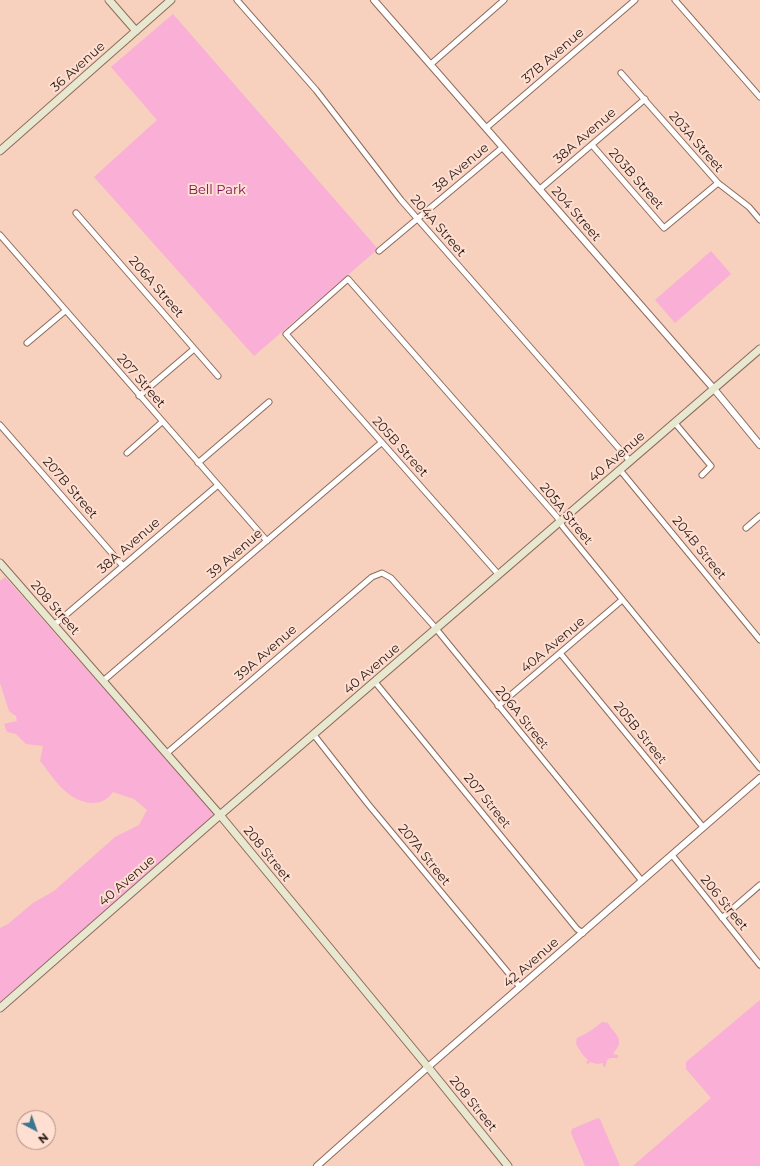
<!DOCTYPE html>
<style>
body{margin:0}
#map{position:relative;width:760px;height:1166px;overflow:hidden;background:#f7d0be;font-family:Montserrat,sans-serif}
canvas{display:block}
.north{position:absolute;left:16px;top:1110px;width:40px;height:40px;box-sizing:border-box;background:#ffdfd1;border:1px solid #aa9186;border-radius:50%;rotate:139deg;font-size:11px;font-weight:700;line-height:16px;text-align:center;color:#2b1d16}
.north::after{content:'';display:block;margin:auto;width:14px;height:18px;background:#3b768e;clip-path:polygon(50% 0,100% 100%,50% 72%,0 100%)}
</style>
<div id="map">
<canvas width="760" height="1166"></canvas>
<div class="north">N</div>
</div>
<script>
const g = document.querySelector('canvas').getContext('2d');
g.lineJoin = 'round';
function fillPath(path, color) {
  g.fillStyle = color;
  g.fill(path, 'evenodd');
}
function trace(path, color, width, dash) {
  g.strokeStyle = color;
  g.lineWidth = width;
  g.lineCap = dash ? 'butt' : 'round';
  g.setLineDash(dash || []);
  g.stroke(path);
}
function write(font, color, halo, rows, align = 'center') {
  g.font = font + ' Montserrat,sans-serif';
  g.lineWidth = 4;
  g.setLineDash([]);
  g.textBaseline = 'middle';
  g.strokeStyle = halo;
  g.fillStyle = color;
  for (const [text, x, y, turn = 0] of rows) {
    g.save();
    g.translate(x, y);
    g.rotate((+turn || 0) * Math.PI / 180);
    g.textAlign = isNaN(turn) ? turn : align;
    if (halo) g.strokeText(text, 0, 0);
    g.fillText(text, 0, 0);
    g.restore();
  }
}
fillPath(new Path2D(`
 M173 14 378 249 254 356 94 177 157 120 111 67Z
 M711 251 731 274 675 323 655 300Z
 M5 577 216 815 0 1002V928L8 924 33 903 54 891 115 837 139 825 147 810 134 799 113 792C107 800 101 803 92 803 66 801 54 778 40 761L43 746 26 744 16 734 7 732 4 724 17 721 16 716 9 711 0 683V581Z
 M760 1000V1166H633L711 1098 686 1069V1062Z
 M602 1022 608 1023C611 1030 620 1035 619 1043 619 1047 615 1050 613 1054L618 1055V1058H610L607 1060 605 1067 603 1066V1063L597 1064 590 1062 588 1064 586 1063 588 1060C581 1054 580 1050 576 1044L577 1038C586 1034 594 1029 602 1022Z
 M598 1118 600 1119 620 1166H585L571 1133 572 1129Z`), '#f9afd6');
const minor = new Path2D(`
 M237 0 316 90 401 200 630 461
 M675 0 760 97
 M431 64 504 0
 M621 73 718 183 749 207 760 220
 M486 128 635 0
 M592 145 664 228 718 183
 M540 189 645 99
 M76 213 218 376
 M0 235 267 541
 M379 251 503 147
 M27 343 65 311
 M139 396 194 349
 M675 423 711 466 702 475
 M0 425 123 566
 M127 453 162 422
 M198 463 269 402
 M620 470 760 640
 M746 528 760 516
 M499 575 286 334 348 279 557 517 563 527 760 768
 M54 625 218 485
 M560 653 703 827
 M103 681 381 443
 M375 682 577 929 583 933
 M498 706 622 600
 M314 735 368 804 520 987
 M167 753 372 577 382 573 391 578 433 625 642 881
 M672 855 760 965
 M722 918 760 885`);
const tertiary = new Path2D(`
 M374 0 714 389 760 445
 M317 1166 428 1067 760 778`);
const secondary = new Path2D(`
 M109 0 136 31
 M0 151 171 0
 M0 563 220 815 428 1067 508 1166
 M0 1008 220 815 760 349`);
trace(minor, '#8d6b5b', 7);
trace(tertiary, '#8d6b5b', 8);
trace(secondary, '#8d6b5b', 9);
trace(minor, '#fff', 5);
trace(tertiary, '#fff', 6);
trace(secondary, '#e8e8d1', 7);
write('13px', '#2b1d16', '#ffdfd1', [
 ["37B Avenue",553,56,-41],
 ["36 Avenue",78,67,-42],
 ["38A Avenue",585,136,-41],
 ["203A Street",696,142,49],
 ["38 Avenue",461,168,-40],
 ["203B Street",636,179,49],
 ["204 Street",576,214,49],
 ["204A Street",438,226,49],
 ["206A Street",156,287,49],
 ["207 Street",141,381,49],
 ["205B Street",400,447,48],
 ["40 Avenue",617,457,-41],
 ["207B Street",70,488,49],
 ["205A Street",566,514,51],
 ["38A Avenue",129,546,-41],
 ["204B Street",699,548,51],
 ["39 Avenue",235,554,-41],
 ["208 Street",55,608,49],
 ["40A Avenue",553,645,-40],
 ["39A Avenue",266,653,-41],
 ["40 Avenue",372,669,-41],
 ["206A Street",522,718,51],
 ["205B Street",640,733,51],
 ["207 Street",487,801,51],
 ["208 Street",267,854,51],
 ["207A Street",424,855,51],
 ["40 Avenue",127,881,-41],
 ["206 Street",724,903,51],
 ["42 Avenue",531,963,-41],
 ["208 Street",473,1104,51]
]);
write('13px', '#7d0b57', '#ffdfd1', [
 ["Bell Park",217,190]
]);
</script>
